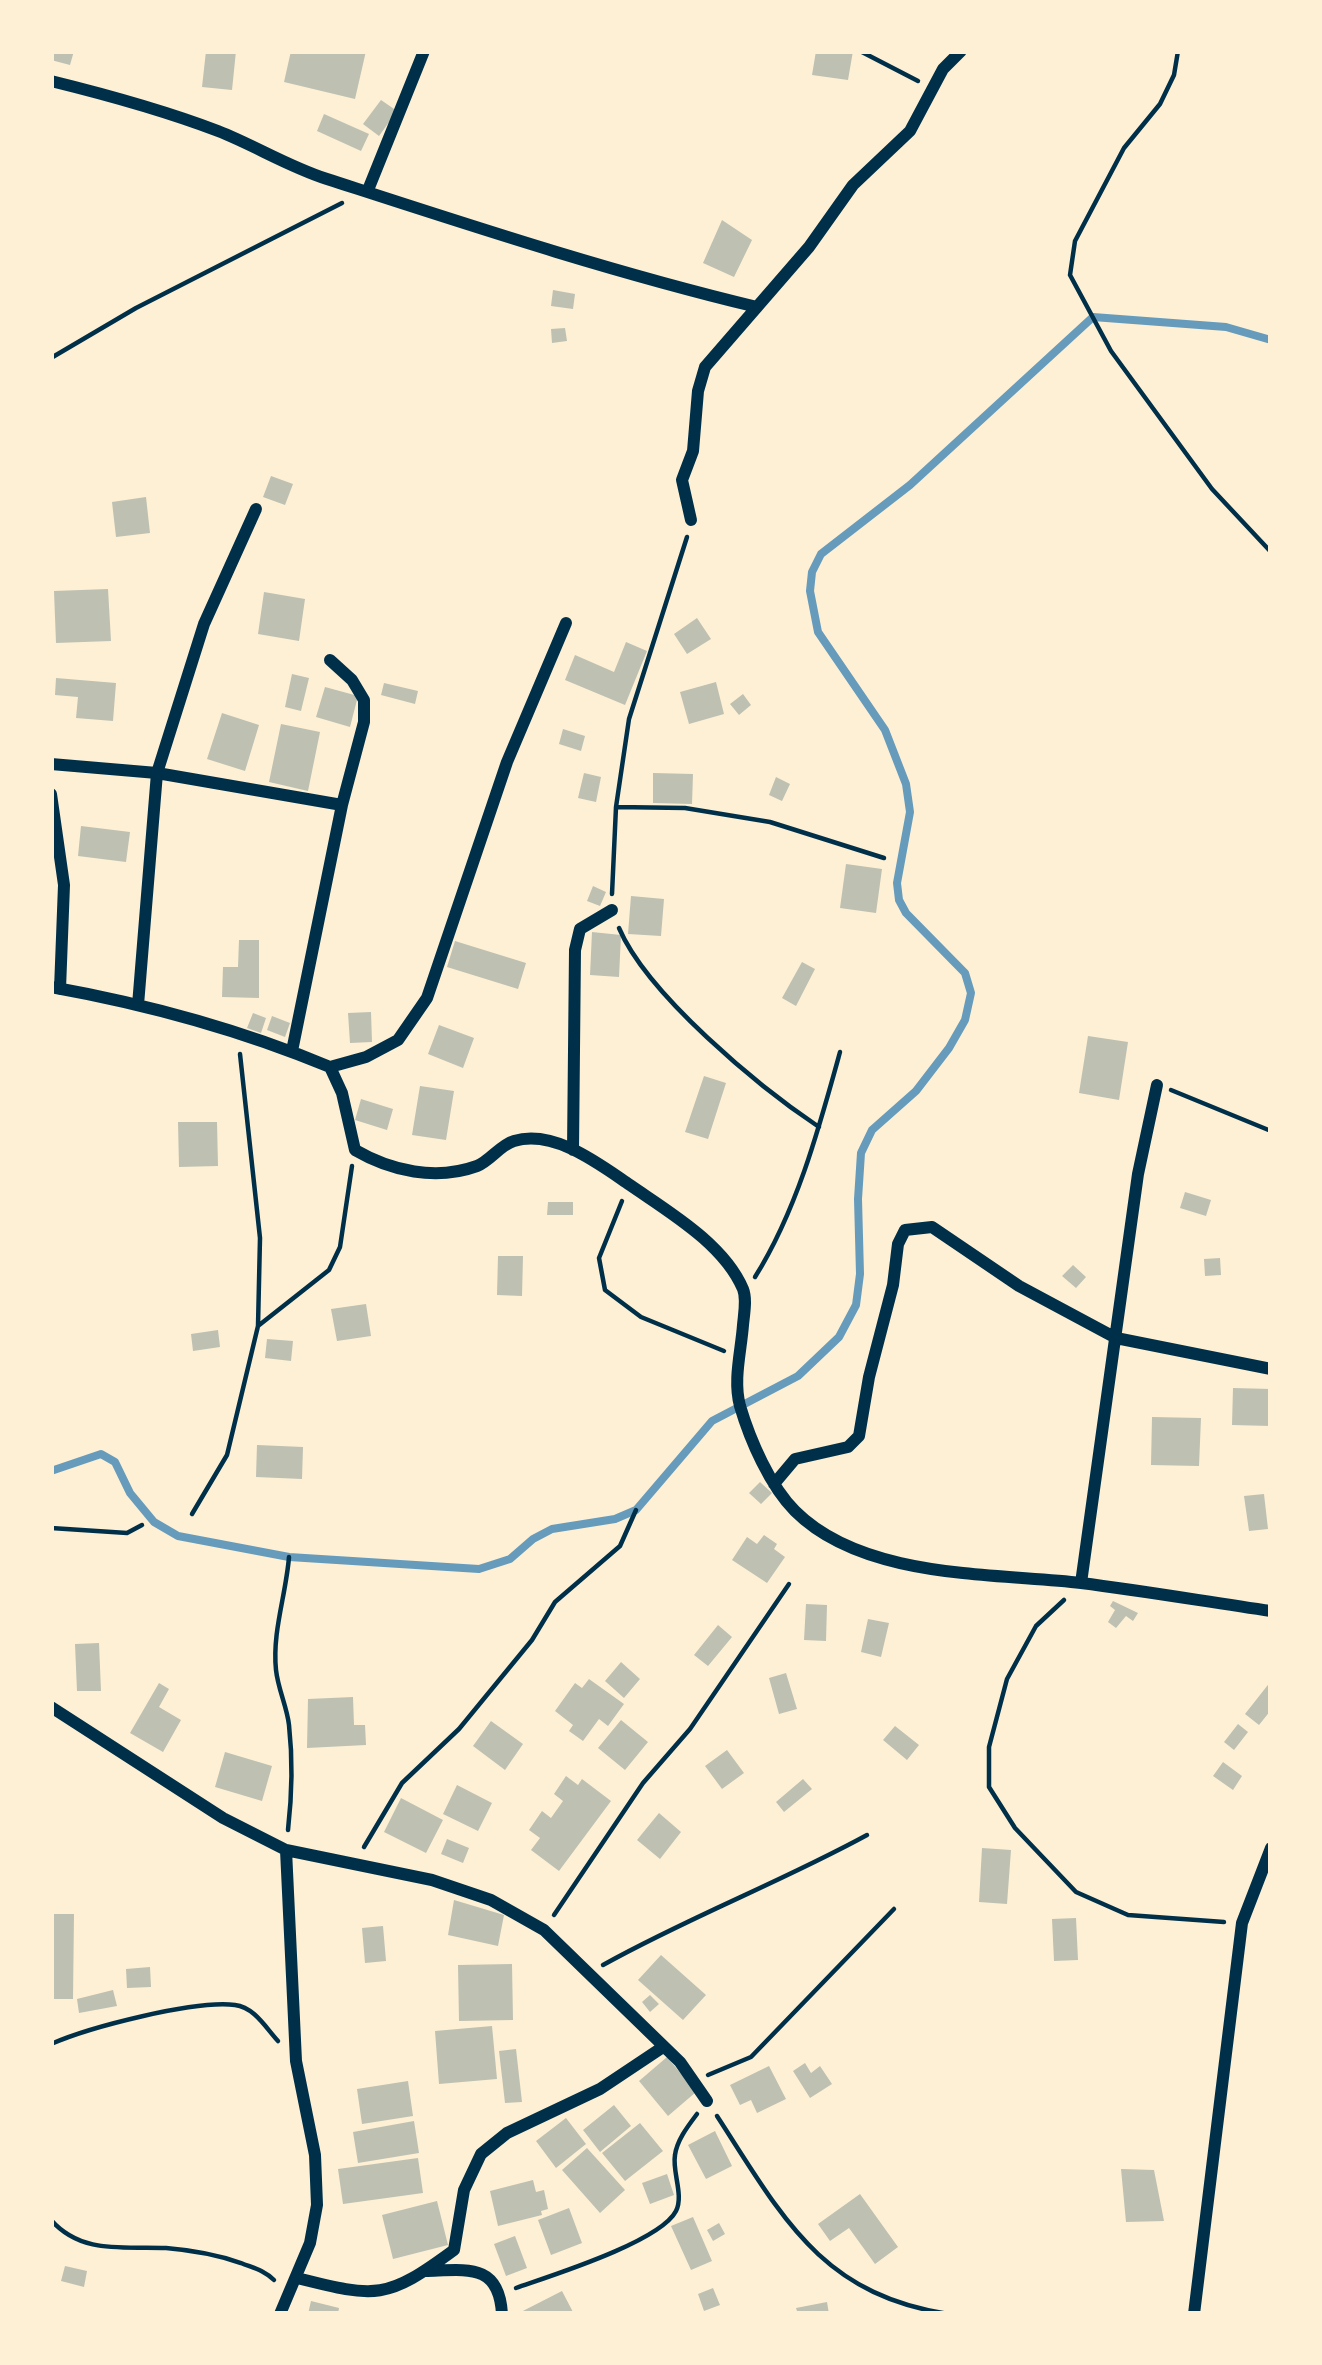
<!DOCTYPE html>
<style>
body{margin:0}
#map{position:relative;width:1322px;height:2365px;overflow:hidden;background:#fdf0d5;font-family:"Varela Round",sans-serif}
canvas{display:block}
.frame{position:absolute;inset:0;border:54px solid #fdf0d5;pointer-events:none}
</style>
<div id="map">
<canvas width="1322" height="2365"></canvas>
<div class="frame"></div>
</div>
<script>
const g = document.querySelector('canvas').getContext('2d');
g.lineJoin = 'round';
function trace(path, color, width, dash) {
  g.strokeStyle = color;
  g.lineWidth = width;
  g.lineCap = dash ? 'butt' : 'round';
  g.setLineDash(dash || []);
  g.stroke(path);
}
function fillPath(path, color) {
  g.fillStyle = color;
  g.fill(path, 'evenodd');
}
trace(new Path2D(`
 M51 1471 101 1454 115 1462 130 1493 154 1522 178 1536 289 1557 479 1569 510 1559 533 1539 552 1529 615 1519 636 1510 712 1421 798 1376 839 1337 856 1305 860 1274 858 1199 861 1153 872 1130 916 1091 949 1048 965 1020 971 993 965 973 906 913 899 900 897 883 910 812 906 784 885 730 818 632 810 591 812 572 821 554 910 485 1093 317 1226 327 1271 340`), '#669bbc', 8);
fillPath(new Path2D(`
 M51 51H74L70 65 51 60Z
 M206 51H236L232 90 202 87Z
 M291 51H366L355 99 284 82Z
 M816 51H853L848 80 812 75Z
 M381 100 397 111 379 136 363 124Z
 M324 114 369 134 361 151 317 131Z
 M722 220 752 240 734 277 703 263Z
 M553 290 575 294 573 309 551 306Z
 M565 328 567 341 552 343 551 329Z
 M271 476 293 484 285 505 263 497Z
 M146 497 150 533 116 537 112 502Z
 M108 589 111 641 56 643 54 591Z
 M264 592 305 599 299 641 258 634Z
 M697 618 711 639 687 654 674 634Z
 M626 642 647 651 625 705 565 680 575 655 614 672Z
 M292 674 309 678 301 711 285 707Z
 M56 678 116 683 113 721 76 718 78 697 55 695Z
 M716 682 724 714 689 724 680 692Z
 M384 683 418 691 415 704 381 695Z
 M325 687 358 696 350 727 316 717Z
 M743 694 751 705 739 715 730 704Z
 M222 713 259 725 245 771 207 759Z
 M281 724 320 732 308 791 269 782Z
 M563 729 585 736 581 751 559 744Z
 M584 773 601 777 596 802 578 798Z
 M653 773 693 774 692 804 653 803Z
 M776 777 790 784 782 801 769 795Z
 M81 826 130 832 126 862 78 856Z
 M846 864 882 869 876 913 840 908Z
 M593 886 606 892 600 906 587 901Z
 M631 896 664 899 661 936 628 934Z
 M592 932 621 935 619 977 590 975Z
 M239 940H259V998L222 997 223 967H238Z
 M455 941 526 963 518 989 447 967Z
 M802 962 815 969 796 1006 782 998Z
 M371 1012 372 1042 350 1043 348 1013Z
 M253 1013 266 1018 261 1033 247 1028Z
 M272 1016 290 1023 285 1037 267 1030Z
 M439 1025 474 1038 463 1068 428 1054Z
 M1088 1036 1128 1042 1119 1100 1079 1093Z
 M704 1076 726 1083 708 1139 685 1132Z
 M420 1086 454 1091 446 1140 412 1135Z
 M361 1099 393 1109 387 1130 355 1120Z
 M178 1122H217L218 1166 179 1167Z
 M1185 1192 1211 1200 1206 1216 1180 1208Z
 M548 1202H573V1215H547Z
 M498 1256H523L522 1296 497 1295Z
 M1220 1258 1221 1275 1205 1276 1204 1259Z
 M1073 1265 1086 1277 1076 1288 1062 1276Z
 M366 1304 371 1336 337 1341 331 1309Z
 M218 1330 220 1347 193 1351 191 1334Z
 M267 1339 293 1341 291 1361 265 1358Z
 M1233 1388 1271 1389V1426L1232 1425Z
 M1152 1417 1201 1418 1199 1466 1151 1465Z
 M257 1445 303 1447 302 1479 256 1477Z
 M760 1482 772 1493 761 1504 749 1493Z
 M1264 1494 1268 1529 1249 1531 1244 1496Z
 M764 1535 777 1544 774 1549 785 1557 767 1583 732 1560 747 1537 757 1544Z
 M1113 1601 1138 1613 1133 1621 1126 1616 1116 1628 1108 1622 1115 1610 1110 1606Z
 M806 1604 827 1605 826 1641 804 1640Z
 M868 1619 889 1623 881 1657 861 1652Z
 M718 1625 732 1637 708 1666 694 1655Z
 M99 1643 101 1691H77L75 1644Z
 M621 1662 640 1679 624 1698 605 1681Z
 M786 1673 797 1709 779 1714 769 1678Z
 M589 1679 624 1704 608 1726 599 1719 583 1741 569 1731 573 1725 555 1711 575 1683 582 1688Z
 M1271 1681V1710L1259 1725 1245 1714Z
 M159 1683 169 1689 159 1707 181 1720 163 1752 130 1733Z
 M353 1697 354 1725H365L366 1745 307 1748 308 1699Z
 M621 1720 648 1742 625 1770 598 1748Z
 M491 1721 523 1744 505 1770 473 1746Z
 M1238 1724 1248 1732 1234 1750 1224 1742Z
 M895 1726 919 1745 907 1760 883 1740Z
 M727 1750 744 1773 722 1789 705 1766Z
 M225 1752 272 1766 262 1801 215 1787Z
 M1223 1762 1242 1776 1233 1790 1213 1776Z
 M566 1776 578 1785 582 1779 611 1801 559 1871 531 1850 540 1838 529 1830 542 1811 551 1818 563 1801 554 1794Z
 M803 1779 812 1789 784 1812 776 1802Z
 M457 1785 492 1803 478 1831 443 1814Z
 M401 1798 443 1820 426 1853 384 1832Z
 M659 1813 681 1832 660 1859 637 1840Z
 M447 1839 469 1848 463 1863 441 1854Z
 M982 1848 1011 1850 1007 1904 979 1902Z
 M454 1900 504 1915 498 1946 448 1935Z
 M51 1914H74L73 1999H51Z
 M1076 1918 1078 1960 1054 1961 1052 1919Z
 M383 1926 386 1961 365 1963 362 1928Z
 M661 1955 706 1995 683 2020 638 1980Z
 M512 1964 513 2020 459 2021 458 1965Z
 M150 1967 151 1987 127 1988 126 1969Z
 M113 1990 117 2006 79 2013 77 1999Z
 M650 1995 659 2004 650 2012 642 2002Z
 M492 2026 497 2079 439 2084 435 2031Z
 M516 2049 522 2102 505 2103 499 2051Z
 M667 2057 696 2092 668 2116 639 2081Z
 M805 2063 811 2073 820 2066 832 2084 810 2098 793 2071Z
 M769 2066 786 2099 757 2113 751 2100 740 2105 730 2085Z
 M408 2081 413 2116 362 2124 357 2089Z
 M614 2105 631 2126 600 2152 583 2130Z
 M566 2118 586 2144 556 2168 536 2141Z
 M414 2121 419 2153 358 2163 353 2132Z
 M640 2123 663 2151 625 2181 602 2153Z
 M715 2131 732 2166 706 2179 688 2145Z
 M587 2148 625 2190 600 2213 562 2170Z
 M418 2158 423 2193 343 2204 338 2169Z
 M1121 2169 1154 2170 1164 2221 1126 2222Z
 M667 2174 674 2195 650 2204 642 2183Z
 M533 2180 536 2192 544 2190 548 2209 541 2211 542 2215 498 2226 490 2191Z
 M860 2194 898 2247 875 2264 849 2228 830 2241 818 2224Z
 M437 2201 448 2245 393 2259 382 2215Z
 M569 2208 582 2243 551 2255 538 2220Z
 M693 2217 712 2261 691 2270 671 2226Z
 M719 2223 725 2234 713 2241 707 2230Z
 M515 2236 527 2268 506 2276 494 2244Z
 M65 2266 87 2271 84 2287 61 2281Z
 M713 2288 720 2305 704 2311 698 2294Z
 M562 2291 574 2314H517Z
 M311 2301 339 2308 338 2314H308Z
 M827 2302 829 2314H798L796 2308Z`), '#bec0b2');
trace(new Path2D(`
 M860 51 918 81
 M1178 51 1174 75 1160 104 1124 148 1075 241 1070 275 1111 351 1212 489 1271 552
 M51 358 136 308 342 203
 M616 807 685 808 770 822 884 858
 M612 894 616 807 629 719 687 537
 M619 928C647 994 759 1087 819 1127
 M1171 1090 1271 1131
 M622 1201 599 1258 605 1290 641 1317 724 1351
 M755 1277C797 1210 819 1128 840 1052
 M258 1326 329 1270 340 1247 352 1166
 M192 1514 227 1455 258 1326 260 1238 240 1054
 M51 1528 127 1533 142 1525
 M1064 1600 1036 1626 1007 1679 989 1747V1787L1015 1828 1076 1892 1128 1915 1224 1922
 M288 1830C292 1795 293 1761 289 1725 287 1707 278 1689 276 1670 272 1632 286 1595 289 1557
 M364 1847 402 1783 459 1729 532 1640 555 1602 620 1546 636 1510
 M554 1915 643 1783 690 1729 789 1584
 M603 1965C689 1917 781 1882 867 1835
 M51 2044C90 2027 194 2000 235 2005 254 2007 266 2028 278 2041
 M708 2075 751 2057 894 1909
 M717 2116C782 2216 820 2294 948 2314
 M51 2220C82 2255 124 2246 166 2248 190 2250 218 2255 241 2263 253 2268 264 2270 274 2280
 M516 2288C550 2276 660 2242 676 2211 684 2195 672 2172 675 2155 677 2140 688 2126 697 2114`), '#003049', 4.5);
trace(new Path2D(`
 M51 81C108 95 163 110 218 131 254 145 289 167 327 179 469 225 611 272 757 307
 M368 190 424 51
 M691 520 682 480 693 451 698 391 705 367 809 247 853 185 910 131 943 69 961 51
 M51 764 157 773 342 805
 M51 794 64 885 60 989
 M51 987C146 1004 241 1030 330 1067L342 1093 355 1150C391 1171 436 1181 477 1166 490 1161 500 1145 514 1141 554 1129 599 1164 630 1185 669 1212 724 1244 743 1289 747 1299 744 1314 743 1325 741 1352 733 1380 740 1406 750 1440 770 1486 795 1511 863 1579 992 1573 1081 1583 1145 1591 1208 1602 1271 1611
 M138 1005 157 773 204 624 256 509
 M292 1051 342 805 364 722V700L352 680 330 660
 M330 1067 366 1057 398 1040 427 998 507 762 566 623
 M573 1150 575 950 580 929 612 910
 M774 1484 795 1459 848 1447 859 1436 869 1377 893 1285 898 1244 905 1230 932 1227 1019 1286 1116 1338 1271 1369
 M1081 1583 1138 1174 1157 1085
 M51 1707 223 1818 286 1850 432 1880 491 1900 544 1930 680 2062 707 2101
 M425 2271C466 2270 499 2262 502 2314
 M297 2278C377 2298 386 2300 454 2250L464 2190 481 2154 507 2133 600 2089 663 2047
 M280 2314 310 2243 317 2205 315 2155 296 2061 286 1850
 M1194 2314 1242 1923 1271 1848`), '#003049', 12);
</script>
